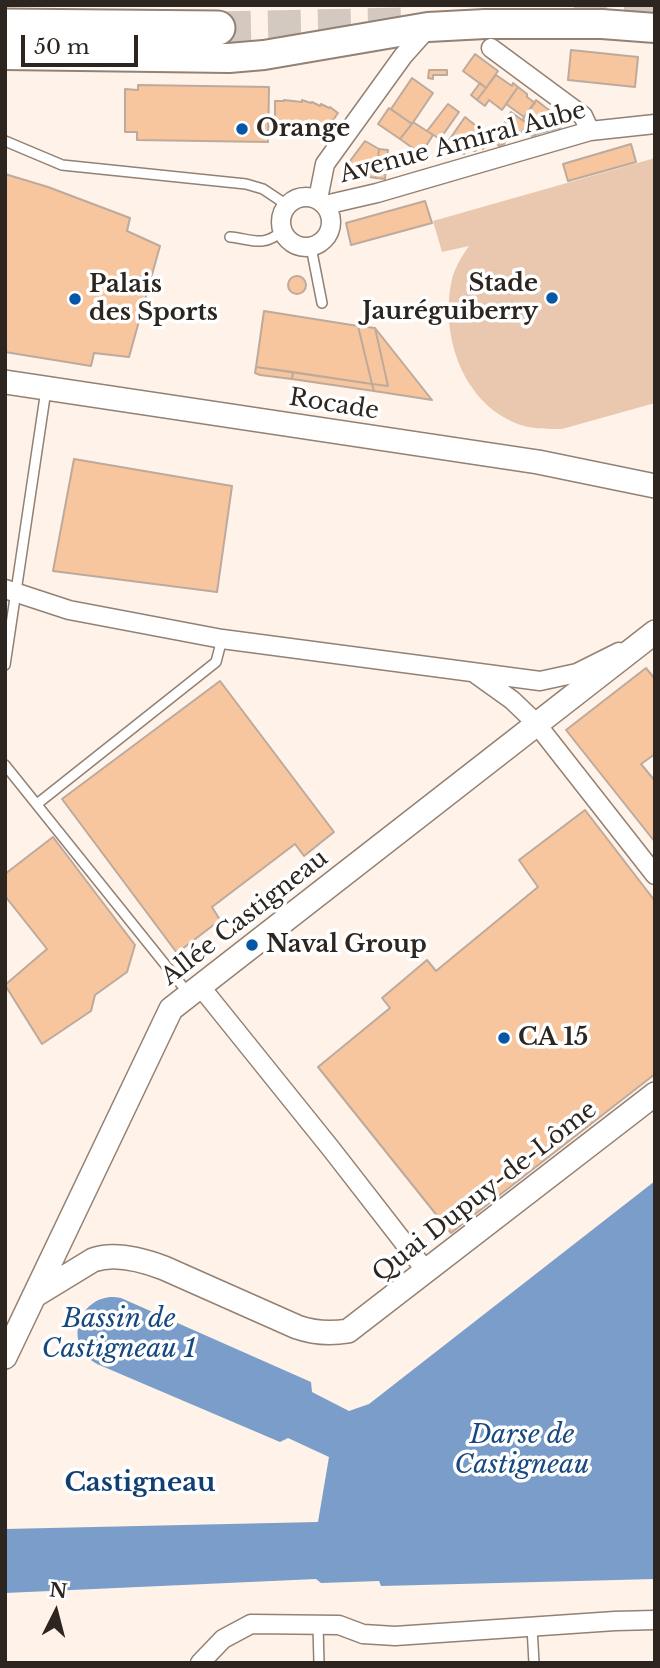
<!DOCTYPE html>
<meta charset="utf-8">
<style>
body{margin:0}
#map{position:relative;width:660px;height:1668px;overflow:hidden;background:#fef2e9;font-family:"Libre Baskerville",serif}
canvas{display:block}
.frame{position:absolute;inset:0;border:7px solid #2d2620;pointer-events:none}
.north{position:absolute;left:21px;top:1577px;width:70px;height:70px;-webkit-text-stroke:5px #fff;paint-order:stroke;rotate:6deg;font-size:19px;font-weight:700;line-height:28px;text-align:center;color:#2d2620}
.north::after{content:'';display:block;margin:auto;width:24px;height:32px;background:#2d2620;clip-path:polygon(50% 0,100% 100%,50% 72%,0 100%)}
.scale{position:absolute;left:21px;top:35px;width:117px;height:32px;box-sizing:border-box;border:4px solid #2d2620;border-top:0;padding-left:9px;font-size:21px;line-height:24px;white-space:nowrap;color:#2d2620;-webkit-text-stroke:5px #fff;paint-order:stroke}
</style>
<div id="map">
<canvas width="660" height="1668"></canvas>
<div class="frame"></div>
<div class="north">N</div>
<div class="scale">50 m</div>
</div>
<script>
const g = document.querySelector('canvas').getContext('2d');
g.lineJoin = 'round';
function fillPath(path, color) {
  g.fillStyle = color;
  g.fill(path, 'evenodd');
}
function trace(path, color, width, dash) {
  g.strokeStyle = color;
  g.lineWidth = width;
  g.lineCap = dash ? 'butt' : 'round';
  g.setLineDash(dash || []);
  g.stroke(path);
}
function write(font, color, halo, rows, align = 'center') {
  g.font = font + ' "Libre Baskerville",serif';
  g.lineWidth = 7;
  g.setLineDash([]);
  g.textBaseline = 'middle';
  g.strokeStyle = halo;
  g.fillStyle = color;
  for (const [text, x, y, turn = 0] of rows) {
    g.save();
    g.translate(x, y);
    g.rotate((+turn || 0) * Math.PI / 180);
    g.textAlign = isNaN(turn) ? turn : align;
    if (halo) g.strokeText(text, 0, 0);
    g.fillText(text, 0, 0);
    g.restore();
  }
}
fillPath(new Path2D(`
 M655 158V403L562 429C549 429 536 429 524 426 464 408 439 336 452 279 455 267 462 256 469 246L442 252 433 221Z`), '#e9c8af');
fillPath(new Path2D(`
 M655 1181V1579L381 1586 379 1581 321 1583 316 1579 5 1593V1529L318 1522 329 1457 288 1438 280 1442 97 1364C94 1362 90 1360 88 1357 63 1332 87 1290 121 1298L311 1382 312 1392 349 1411 369 1404Z`), '#7a9dc9');
const building = new Path2D(`
 M571 50 638 57 635 87 568 80Z
 M475 54 498 71 486 88 463 71Z
 M429 70H447V75H433V79L428 78Z
 M496 75 512 86 513 83 518 87 502 110 489 100 485 106 477 100Z
 M412 78 433 93 412 124 391 109Z
 M480 83 486 88 477 100 471 95Z
 M138 85 269 87 268 142 137 140V132H125V89L138 90Z
 M518 87 527 94V97L535 103 524 117 506 104Z
 M284 100 302 102V100L311 103 312 102 320 106 321 104 329 108 330 107 338 113 320 139 300 128 275 124V101H284Z
 M536 100 563 121 560 128 540 133 522 120Z
 M448 104 459 112 440 139 427 131Z
 M389 108 412 124 400 139 378 124Z
 M511 112 522 120 540 133 532 136 523 130 521 133 517 130 513 135 509 134 504 144 499 146 494 141Z
 M465 117 491 138 483 149 480 146 475 151 468 148 464 154 447 143Z
 M413 122 433 135 421 154 400 139Z
 M365 141 379 149 376 178 345 173 344 169Z
 M631 144 636 162 568 181 563 164Z
 M379 149 388 150 385 179 376 178Z
 M5 174 48 187 130 218 127 231 160 246 129 357 94 353 91 366 5 352Z
 M425 201 432 223 351 245 346 223Z
 M288 285a9 9 0 1 1 18 0a9 9 0 1 1-18 0Z
 M264 311 358 326 372 384 256 367Z
 M358 326 375 328 388 386 372 384Z
 M375 328 432 400 374 391 372 384 388 386Z
 M256 367 293 372 292 379 260 375 255 373Z
 M293 372 372 384 374 391 292 379Z
 M74 459 232 486 217 592 53 571Z
 M646 668 655 679V754L641 764 655 781V842L566 730Z
 M220 681 334 832 304 856 295 844 212 907 220 920 177 953 62 799Z
 M585 810 655 901V1074L451 1233 318 1067 390 1008 382 998 427 960 436 971 538 887 519 860Z
 M53 837 135 945 127 972 95 995 91 1011 42 1044 5 985 47 949 5 896V874Z`);
fillPath(building, '#f7c69f');
trace(building, '#bdaa9c', 2);
trace(new Path2D(`
 M574 5 655 7
 M218 28 404 24`), '#d4c9c1', 33, [33, 17]);
const service = new Path2D(`
 M5 141 62 165 246 184 263 189 287 205
 M230 237C252 239 263 248 282 231
 M311 247 322 303
 M5 665 46 390
 M5 765 188 993
 M37 804 216 662 222 639
 M318 1625 319 1663
 M532 1627 534 1663`);
const minor = new Path2D(`
 M491 48 583 116 590 131
 M281 222a25 25 0 1 1 50 0a25 25 0 1 1-50 0Z
 M318 199 325 164 403 56 428 28
 M325 205 377 193 590 131 655 124
 M5 589 69 610 222 639 540 681 577 673 619 652
 M477 675 512 700 535 722 655 875
 M200 986 332 1150 426 1271
 M200 1663 223 1639 251 1624 339 1625 363 1634 395 1636 615 1621 655 1620`);
const tertiary = new Path2D(`
 M5 382 538 462 655 486
 M34 1296 93 1260C115 1252 143 1260 164 1268L297 1327C314 1333 330 1334 348 1331L655 1094
 M5 1357 171 1009 655 632`);
const primary = new Path2D(`
 M5 55 229 58 264 55 428 27 485 24H602L655 28`);
const motorway = new Path2D(`
 M5 26 218 28`);
trace(service, '#938173', 12);
trace(minor, '#938173', 21);
trace(tertiary, '#938173', 26);
trace(primary, '#938173', 32);
trace(motorway, '#938173', 37);
trace(service, '#fff', 9);
trace(minor, '#fff', 18);
trace(tertiary, '#fff', 23);
trace(primary, '#fff', 28);
trace(motorway, '#fff', 33);
for (const [x, y, r, color] of [
 [242,129,7,"#0658a6"],
 [552,298,7,"#0658a6"],
 [75,299,7,"#0658a6"],
 [252,945,7,"#0658a6"],
 [504,1038,7,"#0658a6"]
]) {
  const dot = new Path2D();
  dot.arc(x, y, r, 0, 2 * Math.PI);
  g.fillStyle = color;
  g.fill(dot);
  trace(dot, '#fff', 2.5);
}
write('bold 24px', '#2d2620', '#fff', [
 ["Orange",256,129],
 ["Stade",538,284,"right"],
 ["Jauréguiberry",538,312,"right"],
 ["Palais",89,285],
 ["des Sports",89,313],
 ["Naval Group",266,945],
 ["CA 15",518,1038]
], 'left');
write('24px', '#2d2620', '#fff', [
 ["Avenue Amiral Aube",463,143,-15],
 ["Rocade",334,405,9],
 ["Allée Castigneau",245,918,-38],
 ["Quai Dupuy-de-Lôme",485,1192,-38]
]);
write('italic 26px', '#17487f', '#fff', [
 ["Bassin de",119,1320],
 ["Castigneau 1",119,1350],
 ["Darse de",522,1436],
 ["Castigneau",522,1466]
]);
write('bold 26px', '#113f72', '#fff', [
 ["Castigneau",140,1484]
]);
</script>
